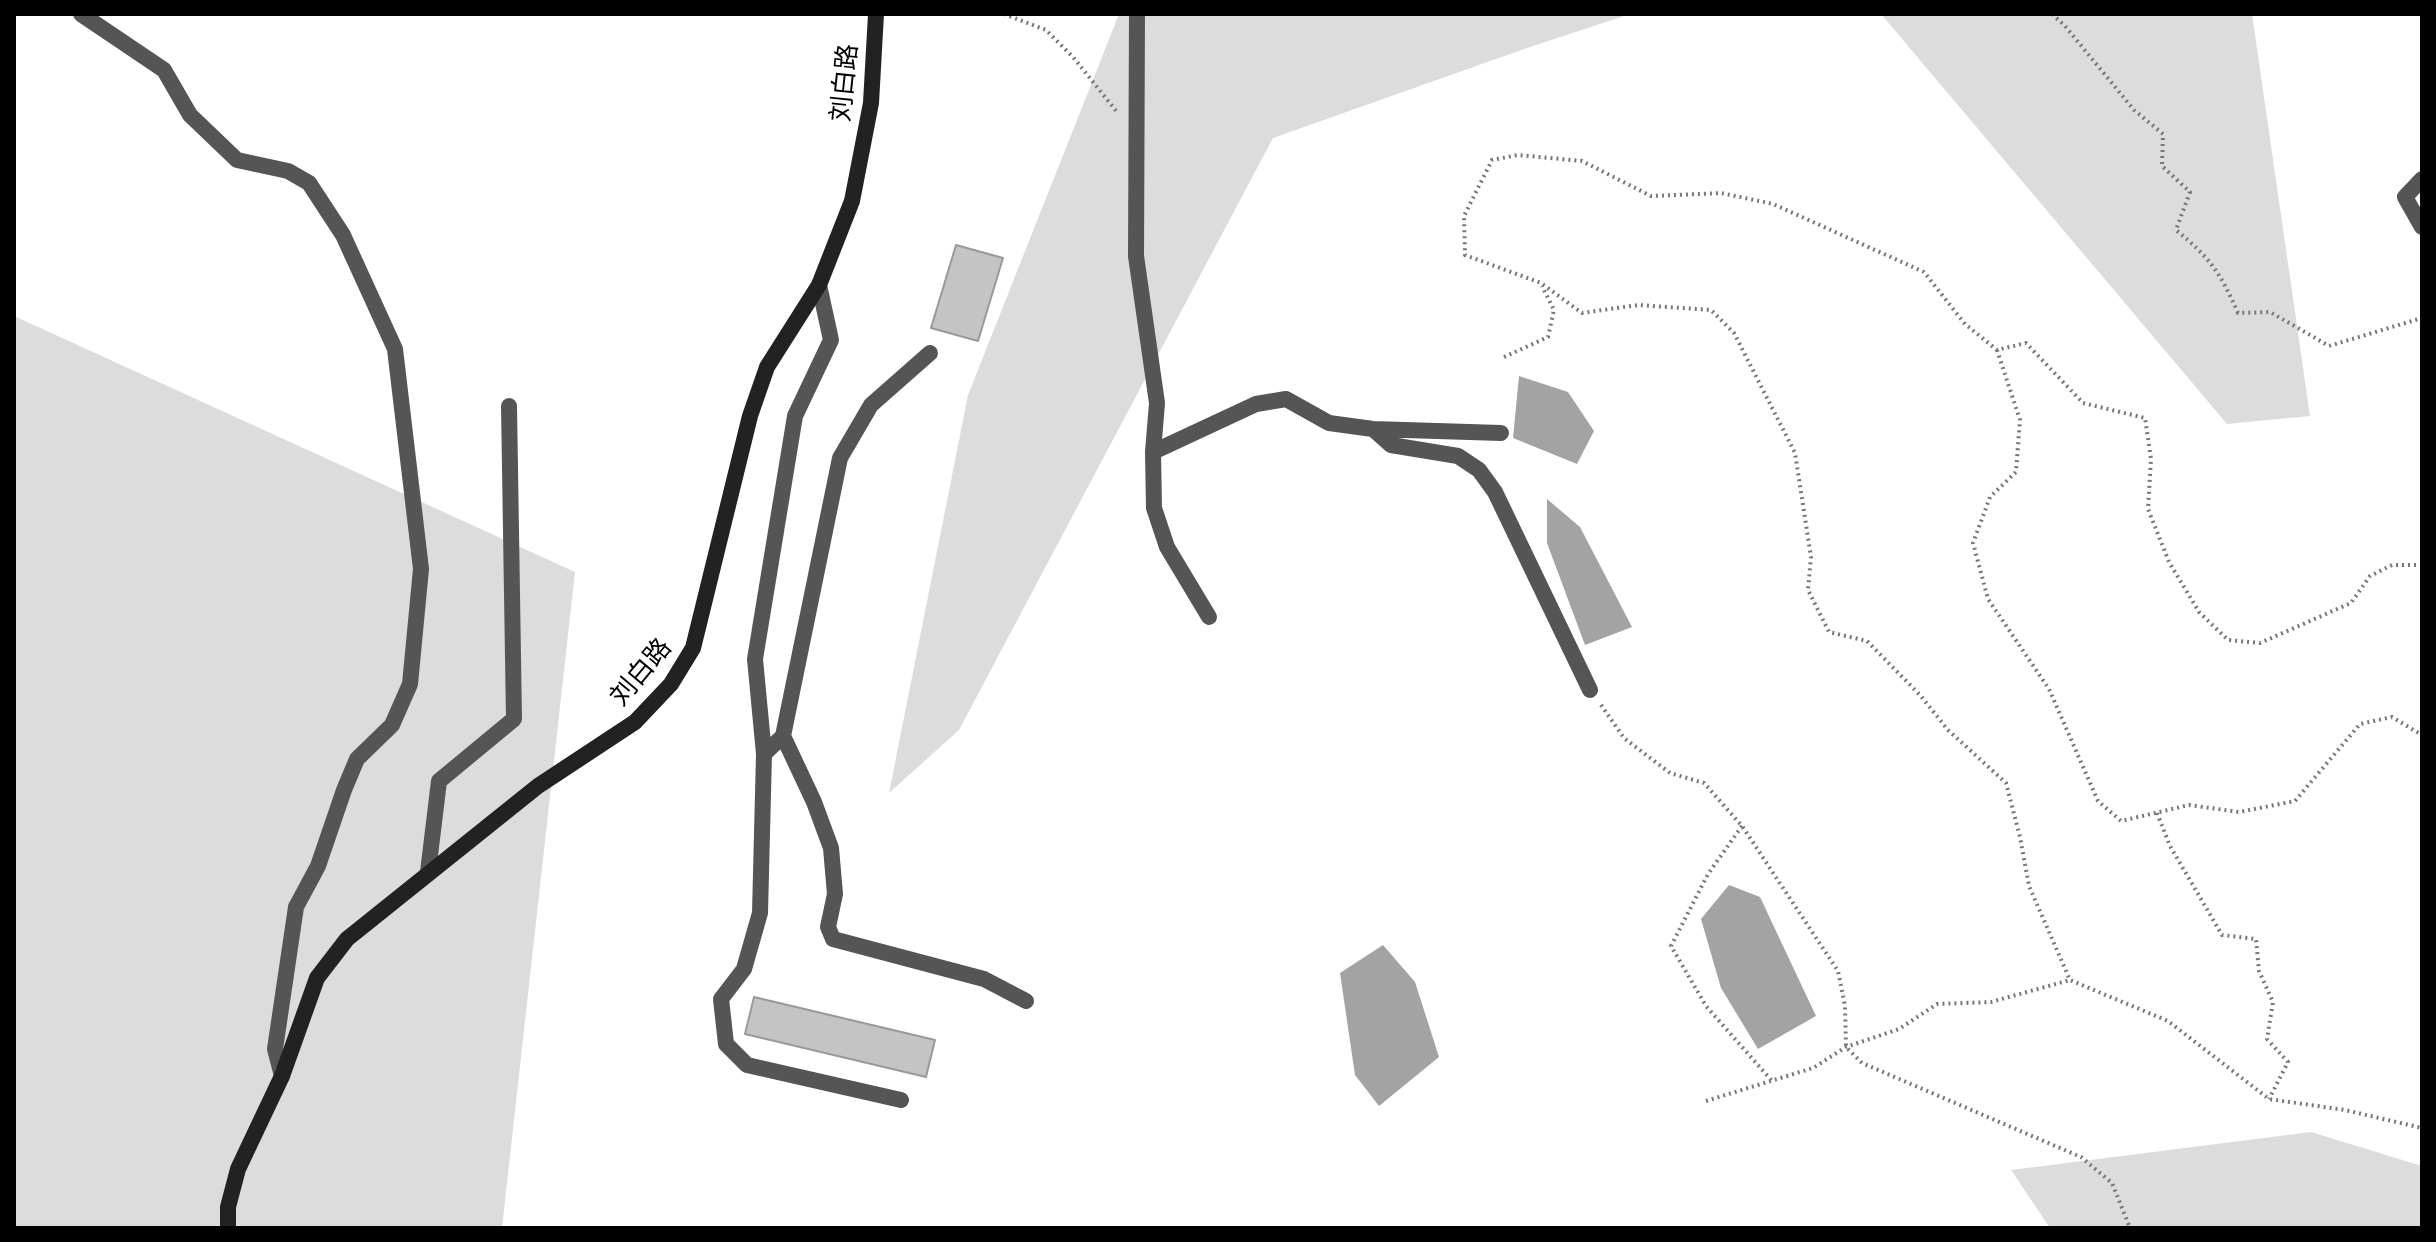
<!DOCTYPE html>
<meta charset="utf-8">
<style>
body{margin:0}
#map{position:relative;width:2436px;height:1242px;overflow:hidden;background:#fff;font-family:"DejaVu Sans",sans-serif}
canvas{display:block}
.frame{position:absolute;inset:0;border:16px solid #000;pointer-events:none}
</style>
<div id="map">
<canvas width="2436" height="1242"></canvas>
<div class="frame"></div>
</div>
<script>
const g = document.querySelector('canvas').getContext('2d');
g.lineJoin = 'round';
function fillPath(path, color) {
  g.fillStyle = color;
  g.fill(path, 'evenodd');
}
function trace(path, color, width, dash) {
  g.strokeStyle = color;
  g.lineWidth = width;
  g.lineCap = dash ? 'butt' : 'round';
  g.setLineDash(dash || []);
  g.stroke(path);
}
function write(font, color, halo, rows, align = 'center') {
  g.font = font + ' "DejaVu Sans","Noto Sans SC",sans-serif';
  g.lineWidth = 6;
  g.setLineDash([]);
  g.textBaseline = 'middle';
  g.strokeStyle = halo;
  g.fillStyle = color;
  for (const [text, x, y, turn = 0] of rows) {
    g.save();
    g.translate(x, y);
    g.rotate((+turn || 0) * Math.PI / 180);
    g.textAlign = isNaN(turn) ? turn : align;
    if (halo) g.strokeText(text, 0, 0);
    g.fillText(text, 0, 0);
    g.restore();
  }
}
fillPath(new Path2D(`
 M1119 14H1630L1527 48 1273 138 959 730 889 793 968 395Z
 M1881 14H2252L2310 416 2227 424Z
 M14 316 575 572 502 1228H14Z
 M2311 1132 2422 1166V1228H2050L2011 1170Z`), '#dcdcdc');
fillPath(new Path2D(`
 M1519 376 1568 392 1594 431 1577 464 1513 438Z
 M1547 499 1580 527 1632 627 1585 645 1547 543Z
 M1729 885 1760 897 1816 1016 1758 1049 1721 988 1701 919Z
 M1383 945 1415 982 1439 1057 1379 1106 1355 1075 1340 973Z`), '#a3a3a3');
const building = new Path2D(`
 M956 245 1003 258 978 341 931 328Z
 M754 997 935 1040 926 1077 745 1034Z`);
fillPath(building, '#c4c4c4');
trace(building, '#999', 2);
trace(new Path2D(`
 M1004 14 1046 30 1073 57 1117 112
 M2052 14 2065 26 2134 110 2163 134 2162 166 2190 192 2176 230C2210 258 2220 272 2238 313L2270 312 2329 346 2422 318
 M1997 350 2020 420 2016 472 1990 497 1973 543 1988 599 2049 689 2098 801 2121 821 2189 805 2239 812 2295 801 2360 724 2392 717 2422 735
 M1504 357 1548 337 1554 310 1542 286
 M2422 565H2392L2370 576 2351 603 2260 643 2228 640 2199 612 2169 562 2148 509 2151 459 2145 418 2083 403 2026 343 1997 350 1965 324 1924 272 1773 204 1721 193 1651 196 1582 161 1518 155 1492 160 1464 216 1465 255 1541 283 1582 313 1638 305 1711 310 1734 333 1795 453 1811 557 1808 590 1829 632 1867 641 1920 695 1948 730 2006 783 2020 837 2029 886 2070 980 2168 1021 2269 1099 2345 1110 2422 1128
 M1601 705 1624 738 1670 773 1704 783 1742 826 1838 971 1845 1006 1846 1047 1862 1063 2081 1157 2112 1183 2130 1228
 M2157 813 2170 846 2222 935 2256 939 2259 971 2273 1002 2267 1039 2288 1062 2269 1099
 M1742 826 1708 874 1671 946 1706 1006 1772 1081
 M1706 1101 1813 1068 1846 1047 1899 1029 1937 1004 1991 1002 2070 980`), '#777', 4, [2, 4]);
trace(new Path2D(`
 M81 14 164 70 190 115 237 160 288 171 309 183 343 235 395 349 421 569 410 684 392 725 357 759 344 790 318 866 296 907 275 1049 282 1076
 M1137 14 1136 256 1157 403 1153 452 1154 508 1167 547 1209 617
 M2422 179 2405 197 2422 227
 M819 285 831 340 795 416 755 659 764 754 760 913 744 969 721 999 726 1044 747 1065 901 1100
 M1373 429 1391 445 1458 456 1479 470 1495 492 1590 690
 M1153 452 1256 404 1286 399 1329 423 1373 429 1501 433
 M783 736 814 802 831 848 835 894 828 927 833 939 984 979 1026 1001
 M764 754 783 736 840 458 871 405 930 353
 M428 872 439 781 514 719 509 406`), '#555', 16);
trace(new Path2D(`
 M228 1228V1207L238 1169 282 1076 317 978 347 939 538 786 635 722 671 684 693 648 750 416 767 367 819 285 852 201 871 103 876 14`), '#222', 16);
write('26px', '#000', '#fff', [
 ["刘白路",846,83,-84],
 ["刘白路",642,673,-50]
]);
</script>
